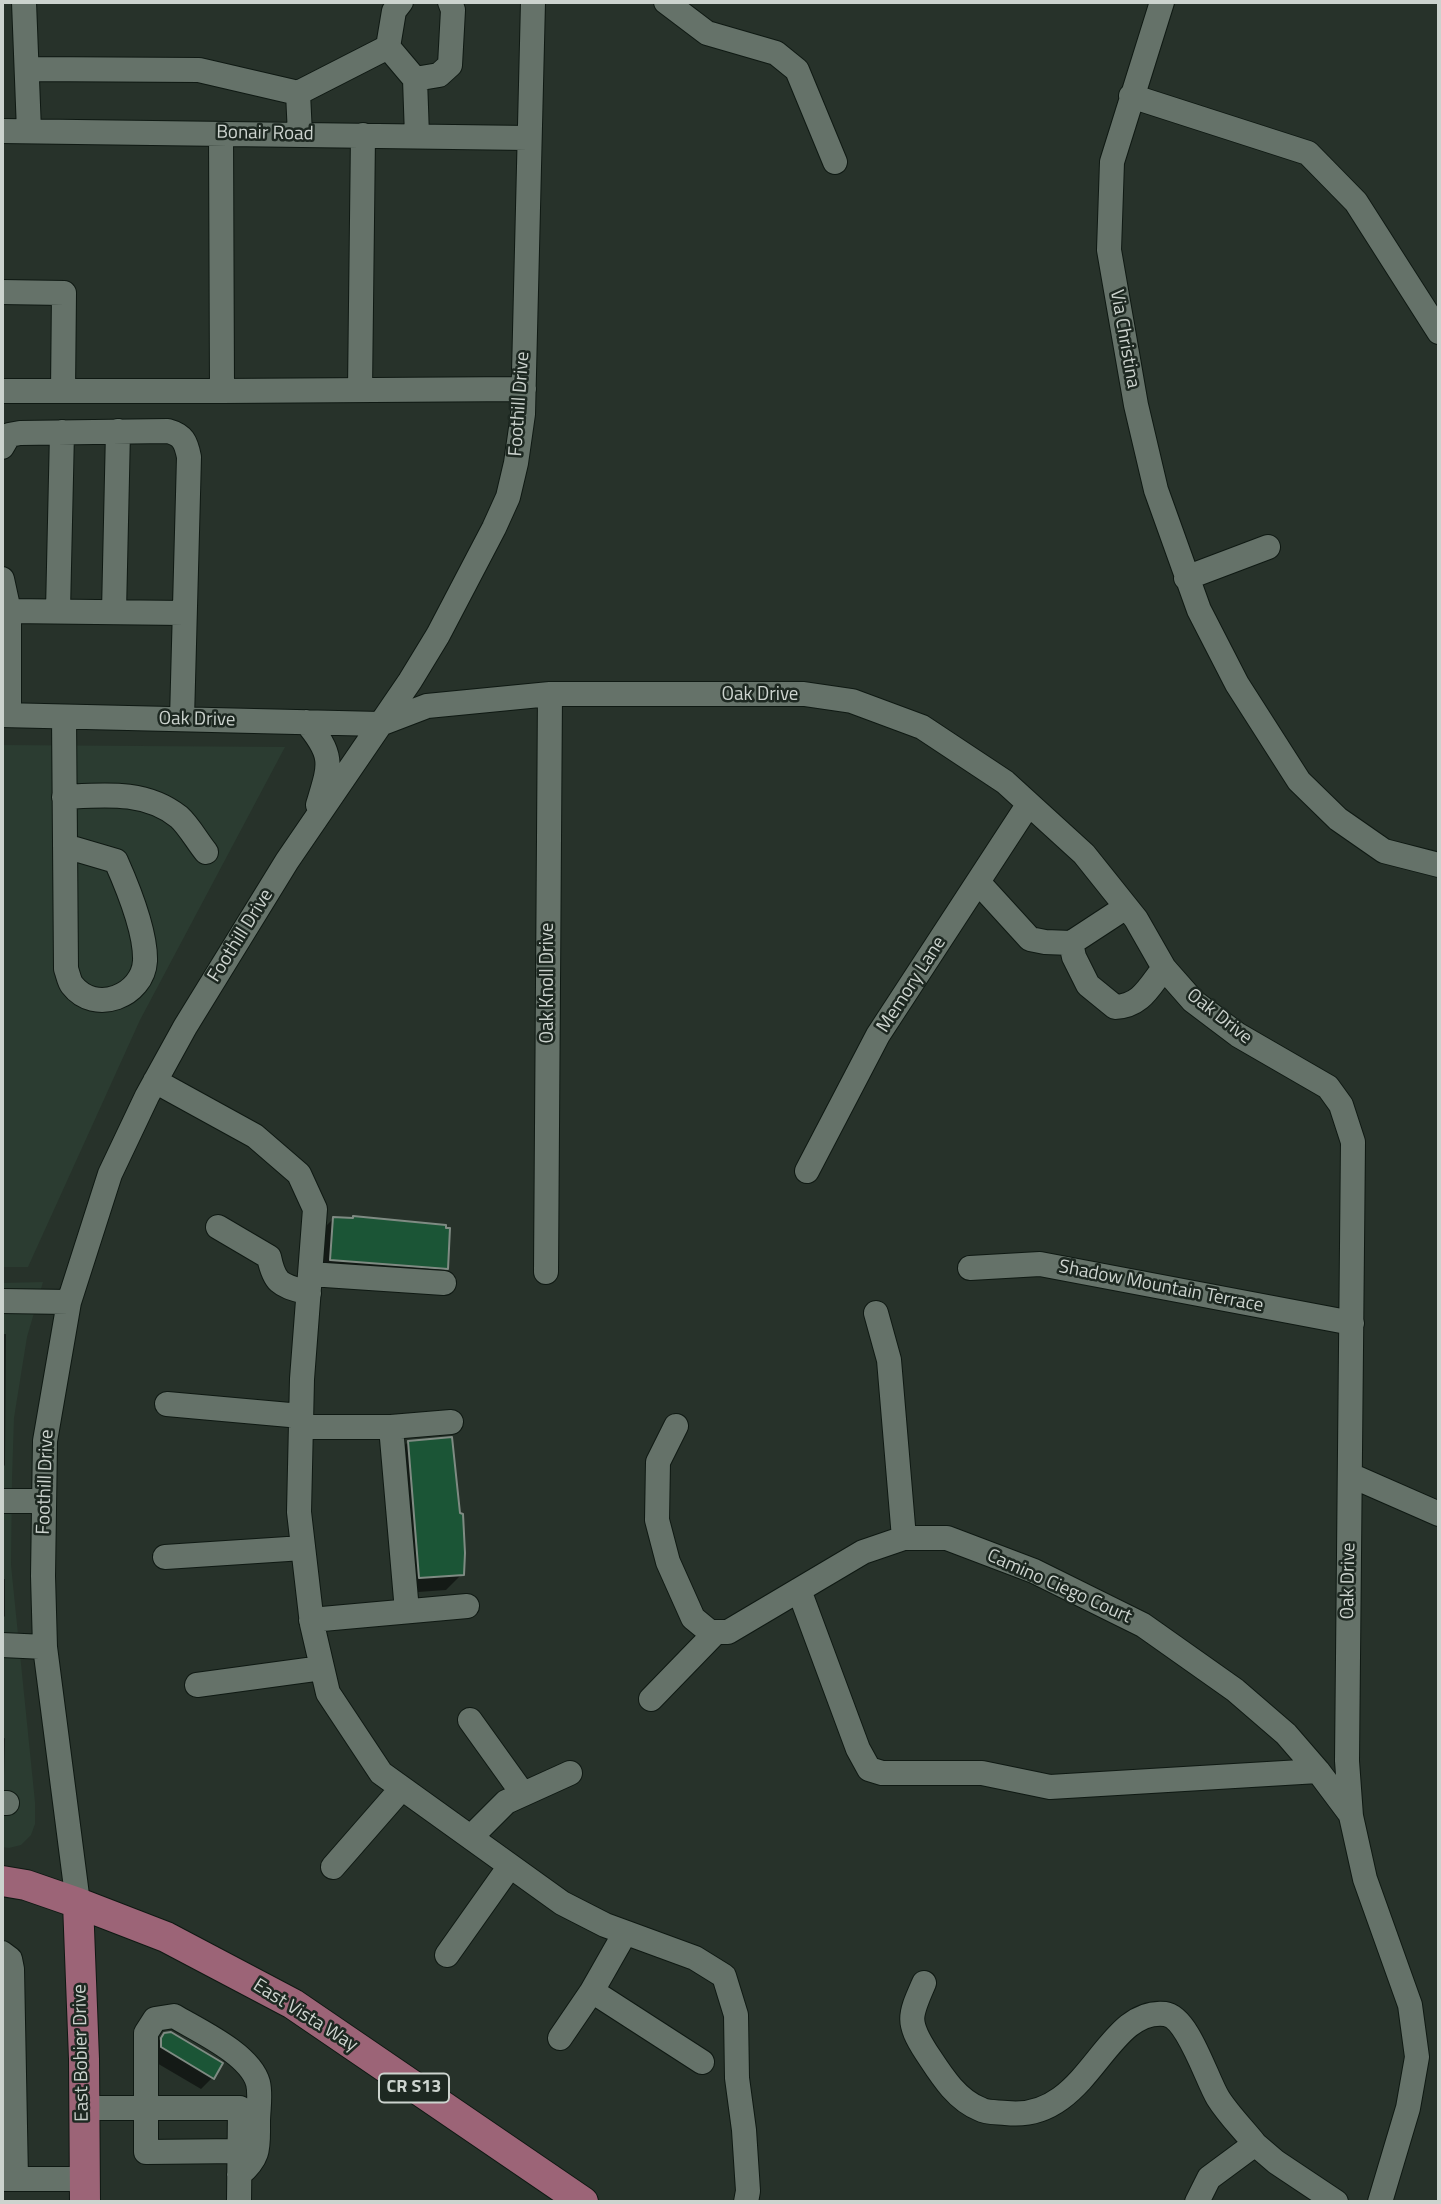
<!DOCTYPE html>
<style>
body{margin:0}
#map{position:relative;width:1441px;height:2204px;overflow:hidden;background:#27322a;font-family:"Titillium Web",sans-serif}
canvas{display:block}
.frame{position:absolute;inset:0;border:4px solid #ccd3ce;pointer-events:none}
</style>
<div id="map">
<canvas width="1441" height="2204"></canvas>
<div class="frame"></div>
</div>
<script>
const g = document.querySelector('canvas').getContext('2d');
g.lineJoin = 'round';
function fillPath(path, color) {
  g.fillStyle = color;
  g.fill(path, 'evenodd');
}
function trace(path, color, width, dash) {
  g.strokeStyle = color;
  g.lineWidth = width;
  g.lineCap = dash ? 'butt' : 'round';
  g.setLineDash(dash || []);
  g.stroke(path);
}
function write(font, color, halo, rows, align = 'center') {
  g.font = font + ' "Titillium Web",sans-serif';
  g.lineWidth = 5;
  g.setLineDash([]);
  g.textBaseline = 'middle';
  g.strokeStyle = halo;
  g.fillStyle = color;
  for (const [text, x, y, turn = 0] of rows) {
    g.save();
    g.translate(x, y);
    g.rotate((+turn || 0) * Math.PI / 180);
    g.textAlign = isNaN(turn) ? turn : align;
    if (halo) g.strokeText(text, 0, 0);
    g.fillText(text, 0, 0);
    g.restore();
  }
}
fillPath(new Path2D(`
 M2 745 285 747 140 1020 28 1267H2Z
 M43 1282 27 1337 14 1418 12 1480 11 1565 35 1802V1824L31 1835 21 1845 9 1848 2 1847V1283Z`), '#2b3c31');
fillPath(new Path2D(`
 M333 1219 446 1268 431 1284 315 1276 317 1235Z
 M2 1334H6L5 1465 2 1468Z
 M408 1442 462 1574 446 1590 404 1593 392 1458Z
 M2 1579H5V1616L2 1619Z
 M5 1738 4 1775 2 1777V1739Z
 M165 2034 212 2078 201 2089 150 2059 153 2047Z`), '#0007');
const building = new Path2D(`
 M353 1216 446 1225V1228H450L448 1269 330 1260 333 1217 353 1218Z
 M452 1437 460 1513 463 1514 465 1553 464 1575 419 1578 408 1441Z
 M171 2032 223 2063 214 2079 161 2047V2038L164 2033Z`);
fillPath(building, '#1b5536');
trace(building, '#7f8b83', 2);
const minor = new Path2D(`
 M24 2 29 131
 M666 2 707 33 776 53 797 70 835 162
 M1162 2 1112 162 1109 250 1136 405 1156 490 1199 610 1237 684 1299 781 1338 819 1384 851 1439 865
 M388 47 415 79 417 136
 M388 47 394 11 401 2
 M28 69 199 70 298 93 388 47
 M415 79 439 75 450 65 453 10 450 2
 M298 93 300 135
 M1131 96 1308 153 1356 202 1439 332
 M2 131 528 138
 M2 292 64 293 63 391
 M360 390 363 135
 M2 391H222L221 134
 M222 391 524 389
 M2 447 9 435 20 433 168 431C183 435 186 442 189 457L182 719
 M1186 578 1268 547
 M2 579 9 611V715
 M9 611 184 613
 M58 611 62 432
 M114 612 118 431
 M2 715 380 724 427 706 550 694H804L852 701 922 727 1005 782 1084 854 1136 919 1164 968 1193 1001 1238 1035 1328 1087 1341 1105 1353 1142 1347 1761 1351 1816 1365 1879 1410 2005 1417 2057 1408 2108 1380 2202
 M64 717 66 969C68 974 69 981 72 985 95 1015 143 996 145 961 146 931 128 888 116 861L65 846
 M306 722C335 756 330 765 318 805
 M64 797C104 795 145 790 179 817 189 826 197 841 206 852
 M978 882 1030 939 1045 942 1071 943 1126 907
 M1071 943 1074 957 1088 985 1115 1007C1141 1006 1149 987 1164 968
 M155 1081 255 1136 299 1174 315 1209 302 1379 299 1512 312 1624 328 1693 381 1773 562 1903 605 1925 695 1958 724 1976 736 2015 737 2078 744 2130 748 2191 746 2202
 M807 1171 878 1035 1028 805
 M218 1227 269 1257C275 1286 282 1285 309 1293
 M970 1268 1040 1264 1352 1323
 M546 1272 550 694
 M310 1274 444 1283
 M2 1301 69 1302
 M876 1313 889 1360 904 1538
 M167 1404 301 1416
 M676 1426 658 1462 657 1520 668 1562 693 1618 710 1632H716
 M301 1427H391L451 1422
 M391 1427 407 1611
 M1350 1475 1439 1514
 M2 1501H44
 M165 1557 303 1548
 M799 1590 858 1749 869 1769 882 1773H982L1050 1787 1318 1771
 M311 1620 467 1606
 M2 1645 45 1647
 M197 1685 322 1668
 M651 1699 716 1632H728L863 1552 904 1538H947L1034 1571 1143 1625 1235 1690 1286 1734 1318 1771 1351 1815
 M470 1720 523 1794
 M2 1803H7
 M471 1837 506 1802 570 1773
 M333 1867 402 1788
 M78 1903 45 1647 43 1576 45 1441 69 1302 110 1174 147 1096 185 1027 287 861 410 681 438 635 494 528 508 497 516 463 523 414 533 2
 M625 1933 592 1991 702 2062
 M2 1953 10 1959 12 1969 16 2179
 M447 1955 510 1866
 M924 1983C910 2015 906 2021 926 2052 940 2073 955 2099 980 2109 987 2113 998 2112 1006 2113 1089 2123 1104 2007 1165 2014 1188 2017 1206 2078 1218 2098 1228 2114 1243 2129 1255 2144
 M560 2038 592 1991
 M84 2108H240L239 2202
 M239 2175C260 2157 258 2148 258 2122 258 2110 261 2095 258 2083 250 2054 199 2031 174 2016L155 2019 146 2033V2152L240 2151
 M2 2179H84
 M1197 2202 1209 2178 1255 2144 1276 2162 1336 2202`);
const major = new Path2D(`
 M2 1881 26 1885 78 1903 166 1937 293 2004 583 2202
 M78 1903 84 2059 85 2202`);
trace(minor, '#0f1913', 26);
trace(major, '#0f1913', 32);
trace(minor, '#657269', 24);
trace(major, '#9c6477', 30);
for (const [x, y, w] of [
 [414,2088,70]
]) {
  const box = new Path2D();
  box.roundRect(x - w / 2, y - 14.5, w, 29, 5);
  g.fillStyle = '#1d2821';
  g.fill(box);
  trace(box, '#ccd3ce', 2);
}
write('bold 18px', '#ccd3ce', null, [
 ["CR S13",414,2088]
]);
write('19px', '#ccd3ce', '#1d2821', [
 ["Bonair Road",265,134,1],
 ["Via Christina",1124,339,80],
 ["Foothill Drive",520,404,-86],
 ["Oak Drive",760,695],
 ["Oak Drive",197,720,1],
 ["Foothill Drive",241,936,-58],
 ["Oak Knoll Drive",548,983,-90],
 ["Memory Lane",912,985,-57],
 ["Oak Drive",1219,1017,38],
 ["Shadow Mountain Terrace",1161,1287,11],
 ["Foothill Drive",46,1482,-88],
 ["Oak Drive",1349,1581,-89],
 ["Camino Ciego Court",1059,1587,24],
 ["East Vista Way",305,2016,32],
 ["East Bobier Drive",82,2053,-91]
]);
</script>
